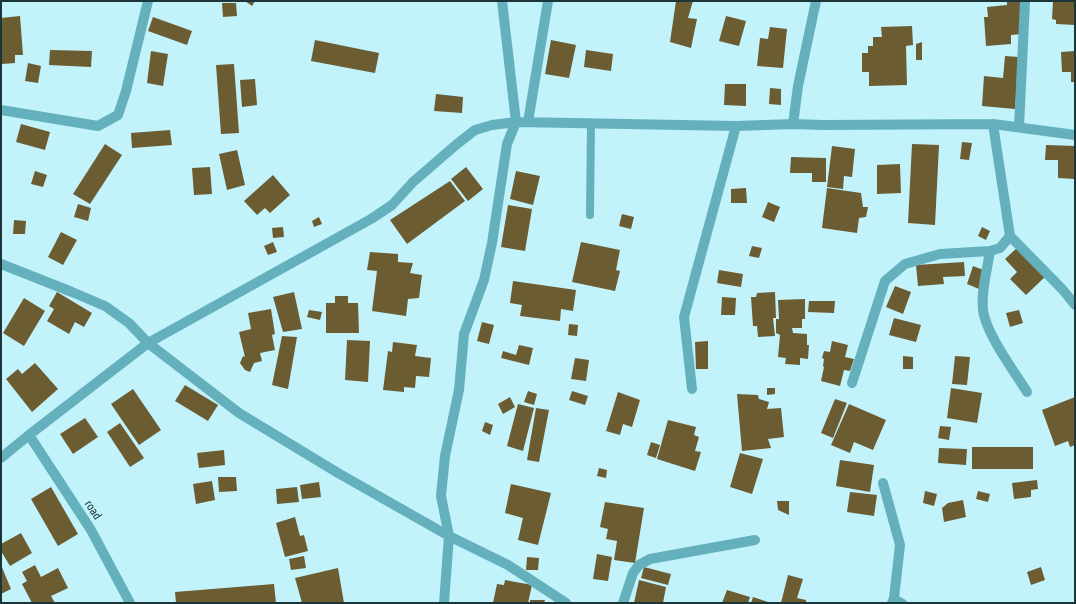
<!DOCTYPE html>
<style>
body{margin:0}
#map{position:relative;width:1076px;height:604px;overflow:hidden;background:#c2f3fb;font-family:"Asap Condensed",sans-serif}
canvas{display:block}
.frame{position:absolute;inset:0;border:2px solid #1c3539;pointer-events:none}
</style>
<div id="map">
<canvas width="1076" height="604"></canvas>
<div class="frame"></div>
</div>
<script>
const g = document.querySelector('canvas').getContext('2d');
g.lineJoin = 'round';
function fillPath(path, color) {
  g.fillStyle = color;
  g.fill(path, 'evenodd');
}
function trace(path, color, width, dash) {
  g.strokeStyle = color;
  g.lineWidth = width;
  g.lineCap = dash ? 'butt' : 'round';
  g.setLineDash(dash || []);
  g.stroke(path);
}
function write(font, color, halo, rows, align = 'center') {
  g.font = font + ' "Asap Condensed",sans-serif';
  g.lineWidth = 4;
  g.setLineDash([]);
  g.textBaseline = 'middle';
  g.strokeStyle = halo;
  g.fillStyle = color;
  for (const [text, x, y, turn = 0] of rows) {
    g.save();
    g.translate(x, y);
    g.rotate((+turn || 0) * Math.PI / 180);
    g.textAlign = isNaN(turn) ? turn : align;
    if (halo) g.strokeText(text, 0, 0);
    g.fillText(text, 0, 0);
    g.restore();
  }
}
fillPath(new Path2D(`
 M245 1H255L252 6Z
 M676 1H693L688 18 697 19 691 48 670 42Z
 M1007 1H1020L1022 34 1011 35V44L986 46 984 17H988L987 7 1007 5Z
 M1053 1H1075V25L1056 24V20L1052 19Z
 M222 3H236L237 16 223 17Z
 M20 16 23 55H15V63L2 64 1 18Z
 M726 16 746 21 739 46 719 41Z
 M153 17 192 31 187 45 148 31Z
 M912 26 913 45 906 46 907 85 869 86V72H862V53H868V46H873V37H882L881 27Z
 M770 27 787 29 783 68 757 66 760 38 768 39Z
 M315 40 379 53 375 73 311 61Z
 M551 40 576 45 569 78 545 74Z
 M922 42V60H916V44Z
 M50 50 92 51 91 67 49 65Z
 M586 50 613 54 611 71 584 67Z
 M151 51 168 54 163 86 147 83Z
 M1075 51V82H1071V72H1062L1061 52Z
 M1005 56 1019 57 1015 109 982 106 984 76 1003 78Z
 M28 63 41 66 38 83 25 81Z
 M234 64 239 133 221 134 216 65Z
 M255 79 257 105 242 107 240 80Z
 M725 84H746V106L724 105Z
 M770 88 781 89V105L769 104Z
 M436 94 463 97 462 113 434 111Z
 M21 124 50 132 45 150 16 142Z
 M170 130 172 145 132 148 131 133Z
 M962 142 972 143 969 160 960 159Z
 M105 144 122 155 90 204 73 194Z
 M912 144 939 145 935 225 908 223Z
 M1046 145 1075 146V179L1058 178V160H1045Z
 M832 146 855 149 852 177 844 176 843 189 827 187Z
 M237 150 245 185 227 190 219 154Z
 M791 157 826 158V182H812V173H790Z
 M900 164 901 193 877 194V165Z
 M210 167 212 194 194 195 192 168Z
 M466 167 483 189 468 201 451 179Z
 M35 171 47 175 43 187 31 184Z
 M516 171 540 176 533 205 510 199Z
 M273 175 290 195 270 213 265 208 257 215 244 201Z
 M450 181 465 201 407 244 390 220Z
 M746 188 747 203H731V189Z
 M827 188 861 193 863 207H868L866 217 859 218 857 233 822 228Z
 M768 202 780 207 774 222 762 217Z
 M78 204 91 208 88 221 74 217Z
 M508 205 532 209 525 251 501 247Z
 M622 214 634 217 631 229 619 226Z
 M319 217 322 224 314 227 312 221Z
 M14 220 26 221 25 234H13Z
 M283 227 284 237 273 238 272 228Z
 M982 227 990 231 986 240 978 236Z
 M61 232 77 240 63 265 48 257Z
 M273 242 277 252 268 255 264 246Z
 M581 242 620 250 616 270 620 271 615 291 572 282Z
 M752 246 762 248 759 258 749 256Z
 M1018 247 1046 276 1026 295 1010 279 1017 272 1005 259Z
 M370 252 398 254V262L413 263 410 273 422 275 419 298 408 299 406 316 372 311 377 271 367 270Z
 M964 262 965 276 943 277 944 284 918 286 916 265Z
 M973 266 986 271 979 289 967 284Z
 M719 270 743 274 741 287 717 283Z
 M513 281 576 290 573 311 561 309 560 321 520 316 522 305 510 303Z
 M895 286 911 292 903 314 886 307Z
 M57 292 92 313 84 327 75 322 69 334 47 321 54 309 49 306Z
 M294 292 302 329 283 332 273 297Z
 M775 292 776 318H773L775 336 758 337 757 326H753L751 297H756L757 293Z
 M335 296H348V303H358L359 333H326V303H335Z
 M722 297 736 298 735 315H721Z
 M24 298 45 311 24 346 3 333Z
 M805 299V319H802V328H792L793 333 807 334V345H809L808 359 800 358V365L785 364 786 358 778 357 780 335 776 333V319H779L778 300Z
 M809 301H835L834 313 808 312Z
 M271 309 275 334 272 335 275 350 260 353 262 361 254 363 250 372 245 370 240 363 243 356 245 357 239 332 251 329 248 313Z
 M309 310 322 312 320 320 307 317Z
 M1019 310 1023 323 1010 327 1006 313Z
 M894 318 921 325 916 342 889 335Z
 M482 322 494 325 489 344 477 341Z
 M569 324 578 325 577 336 568 335Z
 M282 336 297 337 288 389 272 385Z
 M347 340 370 341 368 382 345 380Z
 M708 341V369H696L695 342Z
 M832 341 848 345 845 357 854 359 850 371 844 370 840 386 821 381 824 367 823 366 824 359 822 358 824 351 830 352Z
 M393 342 417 345 415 356 431 358 429 377 416 376 415 388 404 387V392L383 390 388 351 392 352Z
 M519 345 533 348 529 365 501 358 503 351 516 355Z
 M903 356 913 357V369H903Z
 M955 356 970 357 967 385 952 384Z
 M575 358 589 360 586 381 571 379Z
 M35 363 58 389 32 412 6 379 18 369 22 374Z
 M185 385 218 405 208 421 175 401Z
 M767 388H775V394L767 395Z
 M951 388 982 393 977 423 947 418Z
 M133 389 161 430 139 445 111 404Z
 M528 391 537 394 534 405 524 402Z
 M572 391 588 396 585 405 569 400Z
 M618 392 640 400 632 427 623 424 620 435 606 431Z
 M737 394 758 395 759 399 769 402 767 409 781 408 784 437 768 439 771 448 742 451Z
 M510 397 515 407 503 414 498 404Z
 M1075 397V445L1070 447 1068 441 1055 446 1042 410Z
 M835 399 847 403 833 438 821 433Z
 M518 404 534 408 523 451 507 446Z
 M849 404 886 420 873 450 854 442 850 453 831 445Z
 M536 408 549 410 539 462 527 460Z
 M85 418 98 437 73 454 60 434Z
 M668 420 696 427 694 435 699 437 695 451 701 452 695 471 657 459Z
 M485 422 493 425 490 435 482 431Z
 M120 423 144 458 130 467 107 432Z
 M940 426 951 427 949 440 938 438Z
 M651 442 660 445 656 458 647 455Z
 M972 447H1033V469H972Z
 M939 448 967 449 966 465 938 463Z
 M224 450 225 465 199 468 197 453Z
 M740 453 763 459 752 494 730 487Z
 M840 460 874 465 870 492 836 486Z
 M599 468 607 470 606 478 597 476Z
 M218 477H236L237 491 219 492Z
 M1037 480 1038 489 1031 490V497L1014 499 1012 483Z
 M212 481 215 500 196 504 193 484Z
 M319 482 321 497 302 499 300 485Z
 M511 484 551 493 538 545 518 540 523 518 505 513Z
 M51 487 78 534 58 546 31 499Z
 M297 487 299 502 277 504 276 489Z
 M925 491 937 494 934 506 923 503Z
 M978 491 990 494 988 502 976 499Z
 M850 492 877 495 874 516 847 512Z
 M963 500 966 517 944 522 942 508 948 503Z
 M777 501H789V515L778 510Z
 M605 502 644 508 635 563 614 560 617 541 606 539 608 529 600 527Z
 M295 517 300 536 304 535 308 551 285 557 276 523Z
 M21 533 32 553 10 566 1 551V544Z
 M597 554 612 557 608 581 593 579Z
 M304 556 306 568 291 570 289 559Z
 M527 557 539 558 538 570H526Z
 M1 565 11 589 1 594Z
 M35 565 41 577 58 568 68 588 51 596 55 603H32L22 584 27 581 22 572Z
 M644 567 671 574 668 585 641 578Z
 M1041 567 1045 580 1031 585 1027 572Z
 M338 568 344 603H302L295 578Z
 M788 575 803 579 797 598 806 600V603H781Z
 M505 580 532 585 528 603H493L497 584 504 585Z
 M639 580 666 587 663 603H634Z
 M274 584 276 603H176L175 592Z
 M727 590 750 597 748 603H722Z
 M753 597 771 603H751Z
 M530 600H545L544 603H530Z`), '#6c5c32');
trace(new Path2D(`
 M590 215 591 123
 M894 598 903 603`), '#64b1bd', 8);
trace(new Path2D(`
 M1 110 98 126 118 115 126 91 148 1
 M528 122 548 1
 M793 124 798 86 816 1
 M993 124 1010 236 1063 290 1075 305
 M1019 127 1025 1
 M990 251C987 271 981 291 983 310 986 334 1014 371 1027 392
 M1 264 72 292 105 306 129 323 148 343 239 413 338 473 449 536 508 565 566 603
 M852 383 885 281 905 264 940 254 990 251 1000 248 1010 236
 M692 389 684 317 736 126
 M29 435 91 530 130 603
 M1 458 29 435 148 343 371 219 392 205 413 182 457 144 475 130 492 125 516 122 736 126 793 124 823 125 993 124 1075 135
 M883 483 900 545 894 598 892 603
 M444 603 449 536 441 496 445 456 459 390 464 334 484 280 492 243 507 144 516 122 502 1
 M623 603 633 573 639 565 650 559 755 540`), '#64b1bd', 10);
write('12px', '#1c3539', '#c2f3fb', [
 ["road",93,510,57]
]);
</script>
